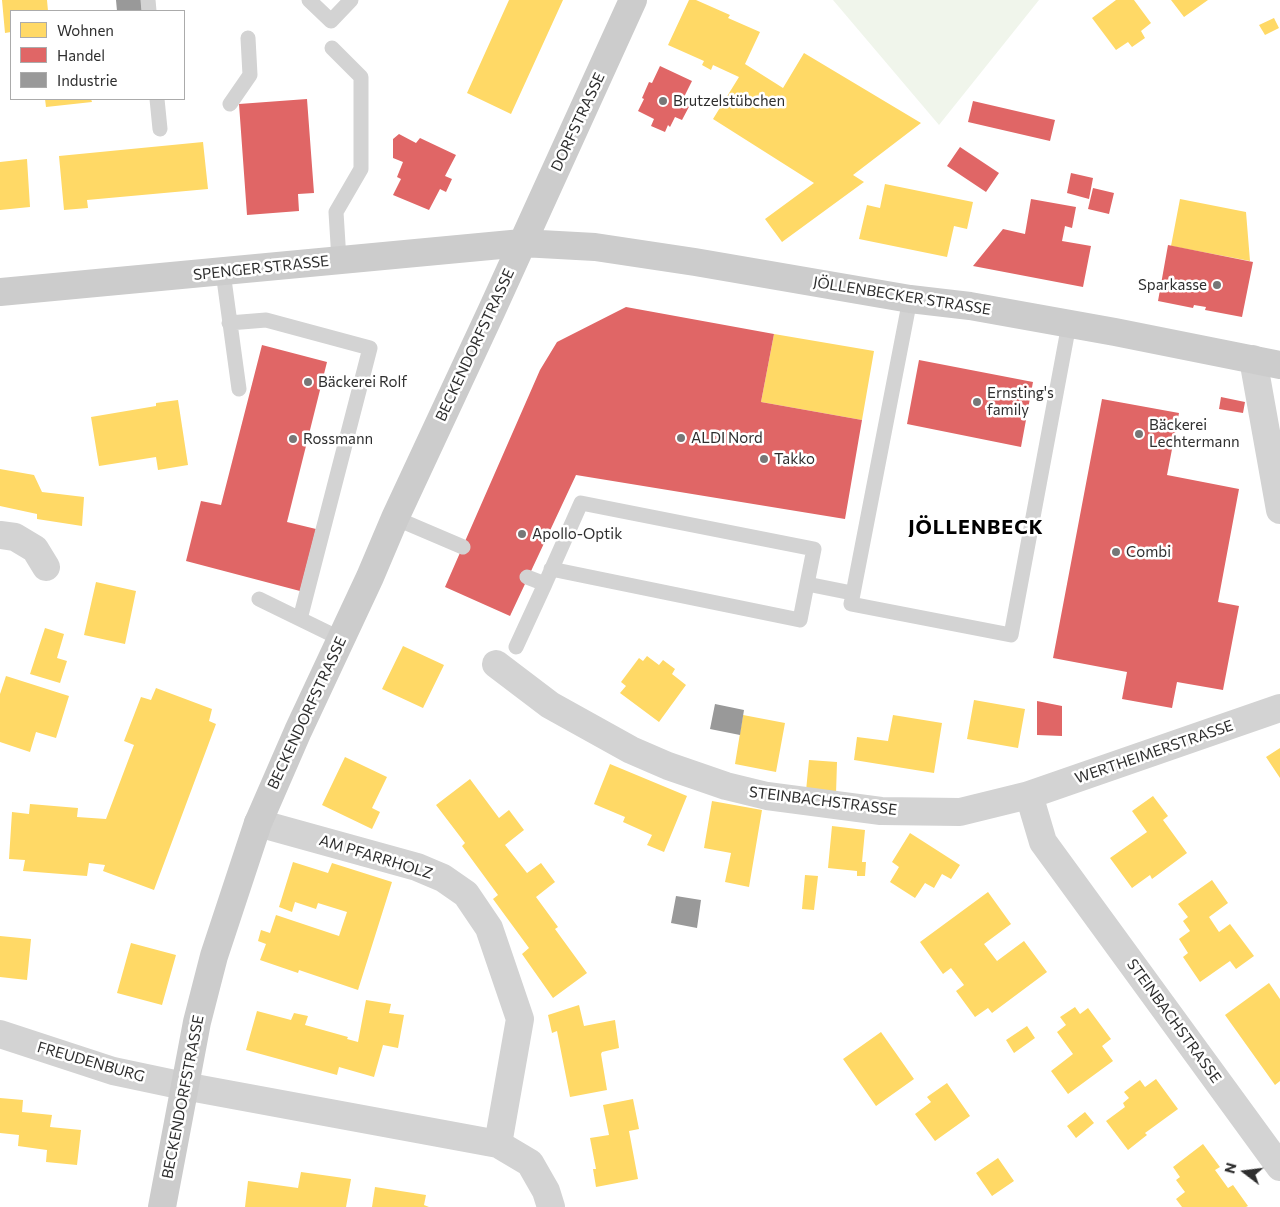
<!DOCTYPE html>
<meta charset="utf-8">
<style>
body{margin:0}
#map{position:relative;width:1280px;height:1207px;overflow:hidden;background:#fff;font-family:Commissioner,sans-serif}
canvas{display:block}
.legend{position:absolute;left:10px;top:10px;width:175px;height:90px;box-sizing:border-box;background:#fff;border:1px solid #ababab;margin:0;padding:6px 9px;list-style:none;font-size:15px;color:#2e2e2e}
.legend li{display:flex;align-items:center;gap:10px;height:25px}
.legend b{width:25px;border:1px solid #ababab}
.north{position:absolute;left:1220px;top:1147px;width:50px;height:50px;-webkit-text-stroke:4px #fff;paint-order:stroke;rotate:285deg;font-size:14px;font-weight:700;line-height:20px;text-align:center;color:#2e2e2e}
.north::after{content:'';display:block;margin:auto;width:18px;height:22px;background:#2e2e2e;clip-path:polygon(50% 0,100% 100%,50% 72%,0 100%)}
</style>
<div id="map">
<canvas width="1280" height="1207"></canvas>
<ul class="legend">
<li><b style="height:14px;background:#ffd966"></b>Wohnen</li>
<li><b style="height:14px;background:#e06666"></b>Handel</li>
<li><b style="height:14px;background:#999"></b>Industrie</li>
</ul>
<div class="north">N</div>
</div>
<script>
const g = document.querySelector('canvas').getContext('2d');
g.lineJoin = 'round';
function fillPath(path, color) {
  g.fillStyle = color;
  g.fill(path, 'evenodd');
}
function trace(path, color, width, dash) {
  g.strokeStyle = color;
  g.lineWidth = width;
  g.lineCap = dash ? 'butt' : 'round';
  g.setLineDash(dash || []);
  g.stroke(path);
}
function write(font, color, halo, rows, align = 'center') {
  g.font = font + ' Commissioner,sans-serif';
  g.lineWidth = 5;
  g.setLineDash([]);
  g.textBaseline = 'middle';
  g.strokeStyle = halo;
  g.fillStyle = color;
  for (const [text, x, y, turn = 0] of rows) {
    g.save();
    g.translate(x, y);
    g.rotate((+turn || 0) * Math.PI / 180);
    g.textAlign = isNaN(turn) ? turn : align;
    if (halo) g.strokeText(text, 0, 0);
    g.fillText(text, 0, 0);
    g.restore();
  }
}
fillPath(new Path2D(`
 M833 0H1039L939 125Z`), '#f0f5eb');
fillPath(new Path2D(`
 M2 0H47L48 11H11V32L5 33Z
 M509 0H563L511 114 467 93Z
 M689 0H696L730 15 728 18 760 32 745 64 783 88 804 53 921 123 853 175 864 182 782 242 765 219 814 183 713 119 739 77 713 65 711 70 702 65 704 61 668 45Z
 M1116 0H1134L1151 23 1141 31 1145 38 1132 47 1128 42 1116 50 1092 18Z
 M1171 0H1208L1184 17Z
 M1274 18 1279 28 1265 35 1259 25Z
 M45 99H91L92 102 46 107Z
 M203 142 208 189 87 200 88 208 64 210 59 156Z
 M27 159 30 207 0 210V162Z
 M885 184 973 202 967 229 954 226 947 257 859 239 867 205 880 208Z
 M1180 199 1246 212 1250 261 1171 246Z
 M774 334 874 351 862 420 761 402Z
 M178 400 188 465 158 470 156 457 99 466 91 417 156 406V403Z
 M0 469 34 475 42 492 84 497 82 526 37 519V514L0 506Z
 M96 582 136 591 125 644 84 635Z
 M45 628 64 634 57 658 67 661 60 683 30 674Z
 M403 646 444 665 423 708 382 689Z
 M647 656 659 665 663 660 675 669 672 674 686 685 659 722 620 693 626 686 621 682 639 658 643 661Z
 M6 676 69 696 56 738 36 732 30 752 0 742V694Z
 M156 688 212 709 209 721 216 724 154 890 103 871 105 865 89 863 87 876 23 871 25 860 9 859 12 812 29 814 30 804 78 808 77 817 106 819 134 745 124 741 141 697 151 700Z
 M974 700 1025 709 1018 748 967 739Z
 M743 715 785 723 776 772 735 764Z
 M893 715 942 723 934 773 854 760 857 737 888 741Z
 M1280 748V778L1266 757Z
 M345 757 387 777 372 808 380 812 372 829 322 805Z
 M809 760 837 762 836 794 806 791Z
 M610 764 687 796 664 852 647 845 652 835 623 822 625 817 594 804Z
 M470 779 499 818 509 810 524 830 505 845 527 873 541 863 555 882 536 897 558 927 555 929 587 973 553 998 522 954 529 948 493 899 498 895 462 846 465 843 436 805Z
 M1153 796 1168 816 1163 820 1187 853 1152 879 1150 875 1132 888 1110 858 1147 832 1132 811Z
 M712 801 762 810 749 887 725 882 731 853 704 848Z
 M832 826 865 830 862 862H866L865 876H857V871L828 868Z
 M910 833 960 865 951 879 942 874 934 888 925 883 915 898 890 882 899 867 892 862Z
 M293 862 328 873 332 863 392 882 358 990 299 970 298 973 260 960 266 944 258 941 261 930 270 933 276 915 339 936 347 912 318 903 316 909 295 902 292 912 279 907Z
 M805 875 818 876 814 910 802 909Z
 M1212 880 1228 903 1209 917 1219 932 1230 924 1254 956 1236 969 1230 961 1200 982 1183 957 1188 953 1179 939 1190 931 1183 921 1188 917 1178 904Z
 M988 892 1011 924 984 944 997 961 1024 941 1047 972 992 1013 988 1008 975 1017 956 991 964 985 951 968 943 974 920 942Z
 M0 936 31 939 27 980 0 977Z
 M131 943 176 955 162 1005 117 993Z
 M1269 983 1280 999V1081L1275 1085 1225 1015Z
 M366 1000 391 1004 389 1013 404 1015 398 1048 383 1045 374 1077 339 1067 337 1075 246 1050 257 1011 291 1020 294 1013 308 1016 305 1025 348 1037 347 1039 358 1042Z
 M579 1005 584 1026 615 1020 619 1048 602 1052 601 1054 607 1090 570 1097 557 1031 552 1033 548 1015Z
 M1075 1007 1080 1014 1088 1008 1111 1039 1102 1046 1113 1061 1068 1094 1051 1071 1073 1054 1057 1032 1066 1025 1060 1017Z
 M1027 1026 1035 1038 1014 1053 1006 1040Z
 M881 1032 914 1079 876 1106 843 1059Z
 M1156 1079 1178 1109 1145 1133 1147 1135 1128 1150 1106 1121 1125 1107 1123 1103 1129 1098 1124 1092 1140 1080 1145 1087Z
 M947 1083 970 1116 935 1141 915 1114 931 1102 927 1097Z
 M0 1098 23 1100 22 1112 52 1115 50 1127 81 1130 77 1165 46 1162 47 1150 18 1146 19 1135 0 1133Z
 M633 1099 639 1129 629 1131 638 1179 596 1187 593 1169H596L590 1138 609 1135 603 1105Z
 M1085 1112 1094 1123 1076 1138 1067 1126Z
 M1203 1144 1220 1167 1215 1170 1228 1188 1233 1185 1248 1206 1246 1207H1182L1176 1199 1185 1192 1176 1180 1180 1177 1173 1167Z
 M998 1158 1014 1181 992 1196 976 1173Z
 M301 1172 351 1179 346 1207H245L248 1181 298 1188Z
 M375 1187 426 1195 424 1205 429 1207H372Z`), '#ffd966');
fillPath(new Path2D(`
 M660 66 692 81 683 99 691 103 682 120 675 117 670 127 668 125 665 132 651 126 654 119 638 111 644 99 642 98 649 82 652 83Z
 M307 99 314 193 298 194 299 211 247 215 239 104Z
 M973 101 1055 120 1050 141 968 122Z
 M399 134 416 143 420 138 456 155 445 176 452 179 446 192 440 189 429 210 393 195 401 179 397 177 403 162 393 158V139Z
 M960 147 999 173 986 192 947 166Z
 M1071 173 1093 178 1089 199 1067 193Z
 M1093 188 1114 193 1109 214 1088 209Z
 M1031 199 1076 207 1072 228 1065 226 1062 241 1091 246 1083 287 973 266 1003 229 1025 234Z
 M1168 245 1253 262 1242 317 1205 310 1206 307 1194 305 1193 308 1158 301Z
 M626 307 774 334 761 402 862 420 845 519 576 475 510 616 445 587 540 370 557 342Z
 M262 345 327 362 287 522 316 529 300 591 186 561 201 501 221 505Z
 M919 360 1033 382 1021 447 907 424Z
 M1221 397 1245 402 1243 413 1219 409Z
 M1102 399 1179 413 1167 475 1239 489 1218 602 1239 606 1223 690 1177 682 1172 708 1122 699 1127 672 1053 658Z
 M1037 701 1062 706V736L1037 735Z`), '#e06666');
fillPath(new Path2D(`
 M116 0H141L142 11H117Z
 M715 704 744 710 740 735 710 729Z
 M676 896 701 900 697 928 671 923Z`), '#999');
trace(new Path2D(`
 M148 0 149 11
 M309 0 331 21 351 0
 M332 48 361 77V169L336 212 339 260
 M157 99 160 129
 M230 104 250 75 248 38
 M223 272 239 389
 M910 299 851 604 1011 635 1069 324
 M229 323 266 320 370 348 300 619
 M395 518 463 547
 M551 569 800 620 807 584
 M527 577 545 584 581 503 814 549 807 584 852 593
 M259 599 341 639
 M516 647 545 584`), '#d3d3d3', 15);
trace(new Path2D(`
 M1253 359 1280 510
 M0 535 15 537 35 549 46 567
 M496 664 550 705 631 750 668 766 726 786 767 796 881 811 960 812 1029 795 1280 708
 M1029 795 1043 842 1280 1167
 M258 823 417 867 443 878 466 894 489 928 520 1019 498 1144
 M0 1034 113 1071 184 1086 498 1144 530 1163 546 1191 551 1207`), '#d3d3d3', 28);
trace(new Path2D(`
 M0 292 522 243 595 247 695 262 910 299 970 306 1115 332 1280 365
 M162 1207 197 1022 214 956 258 823 298 731 370 577 395 518 491 312 633 0`), '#ccc', 28);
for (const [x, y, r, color] of [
 [663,101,5,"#777"],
 [1217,285,5,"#777"],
 [308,382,5,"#777"],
 [977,402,5,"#777"],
 [1139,434,5,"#777"],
 [681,438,5,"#777"],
 [293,439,5,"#777"],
 [764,459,5,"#777"],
 [522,534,5,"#777"],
 [1116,552,5,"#777"]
]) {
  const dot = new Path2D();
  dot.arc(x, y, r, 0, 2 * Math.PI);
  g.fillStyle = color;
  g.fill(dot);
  trace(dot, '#fff', 2);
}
write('15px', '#2e2e2e', '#fff', [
 ["Brutzelstübchen",673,101],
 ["Sparkasse",1207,285,"right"],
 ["Bäckerei Rolf",318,382],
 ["Ernsting's",987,393],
 ["family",987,410],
 ["Bäckerei",1149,425],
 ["Lechtermann",1149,442],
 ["ALDI Nord",691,438],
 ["Rossmann",303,439],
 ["Takko",774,459],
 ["Apollo-Optik",532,534],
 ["Combi",1126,552]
], 'left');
write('15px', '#2e2e2e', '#fff', [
 ["DORFSTRASSE",578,122,-65],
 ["SPENGER STRASSE",261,268,-6],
 ["JÖLLENBECKER STRASSE",902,296,9],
 ["BECKENDORFSTRASSE",475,345,-65],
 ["BECKENDORFSTRASSE",307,713,-65],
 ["WERTHEIMERSTRASSE",1154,752,-19],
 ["STEINBACHSTRASSE",823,801,7],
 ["AM PFARRHOLZ",376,857,17],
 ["STEINBACHSTRASSE",1174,1021,54],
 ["FREUDENBURG",91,1062,16],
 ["BECKENDORFSTRASSE",183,1097,-79]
]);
g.letterSpacing = '1px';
write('bold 20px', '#000', '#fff', [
 ["JÖLLENBECK",976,527]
]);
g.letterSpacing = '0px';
</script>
